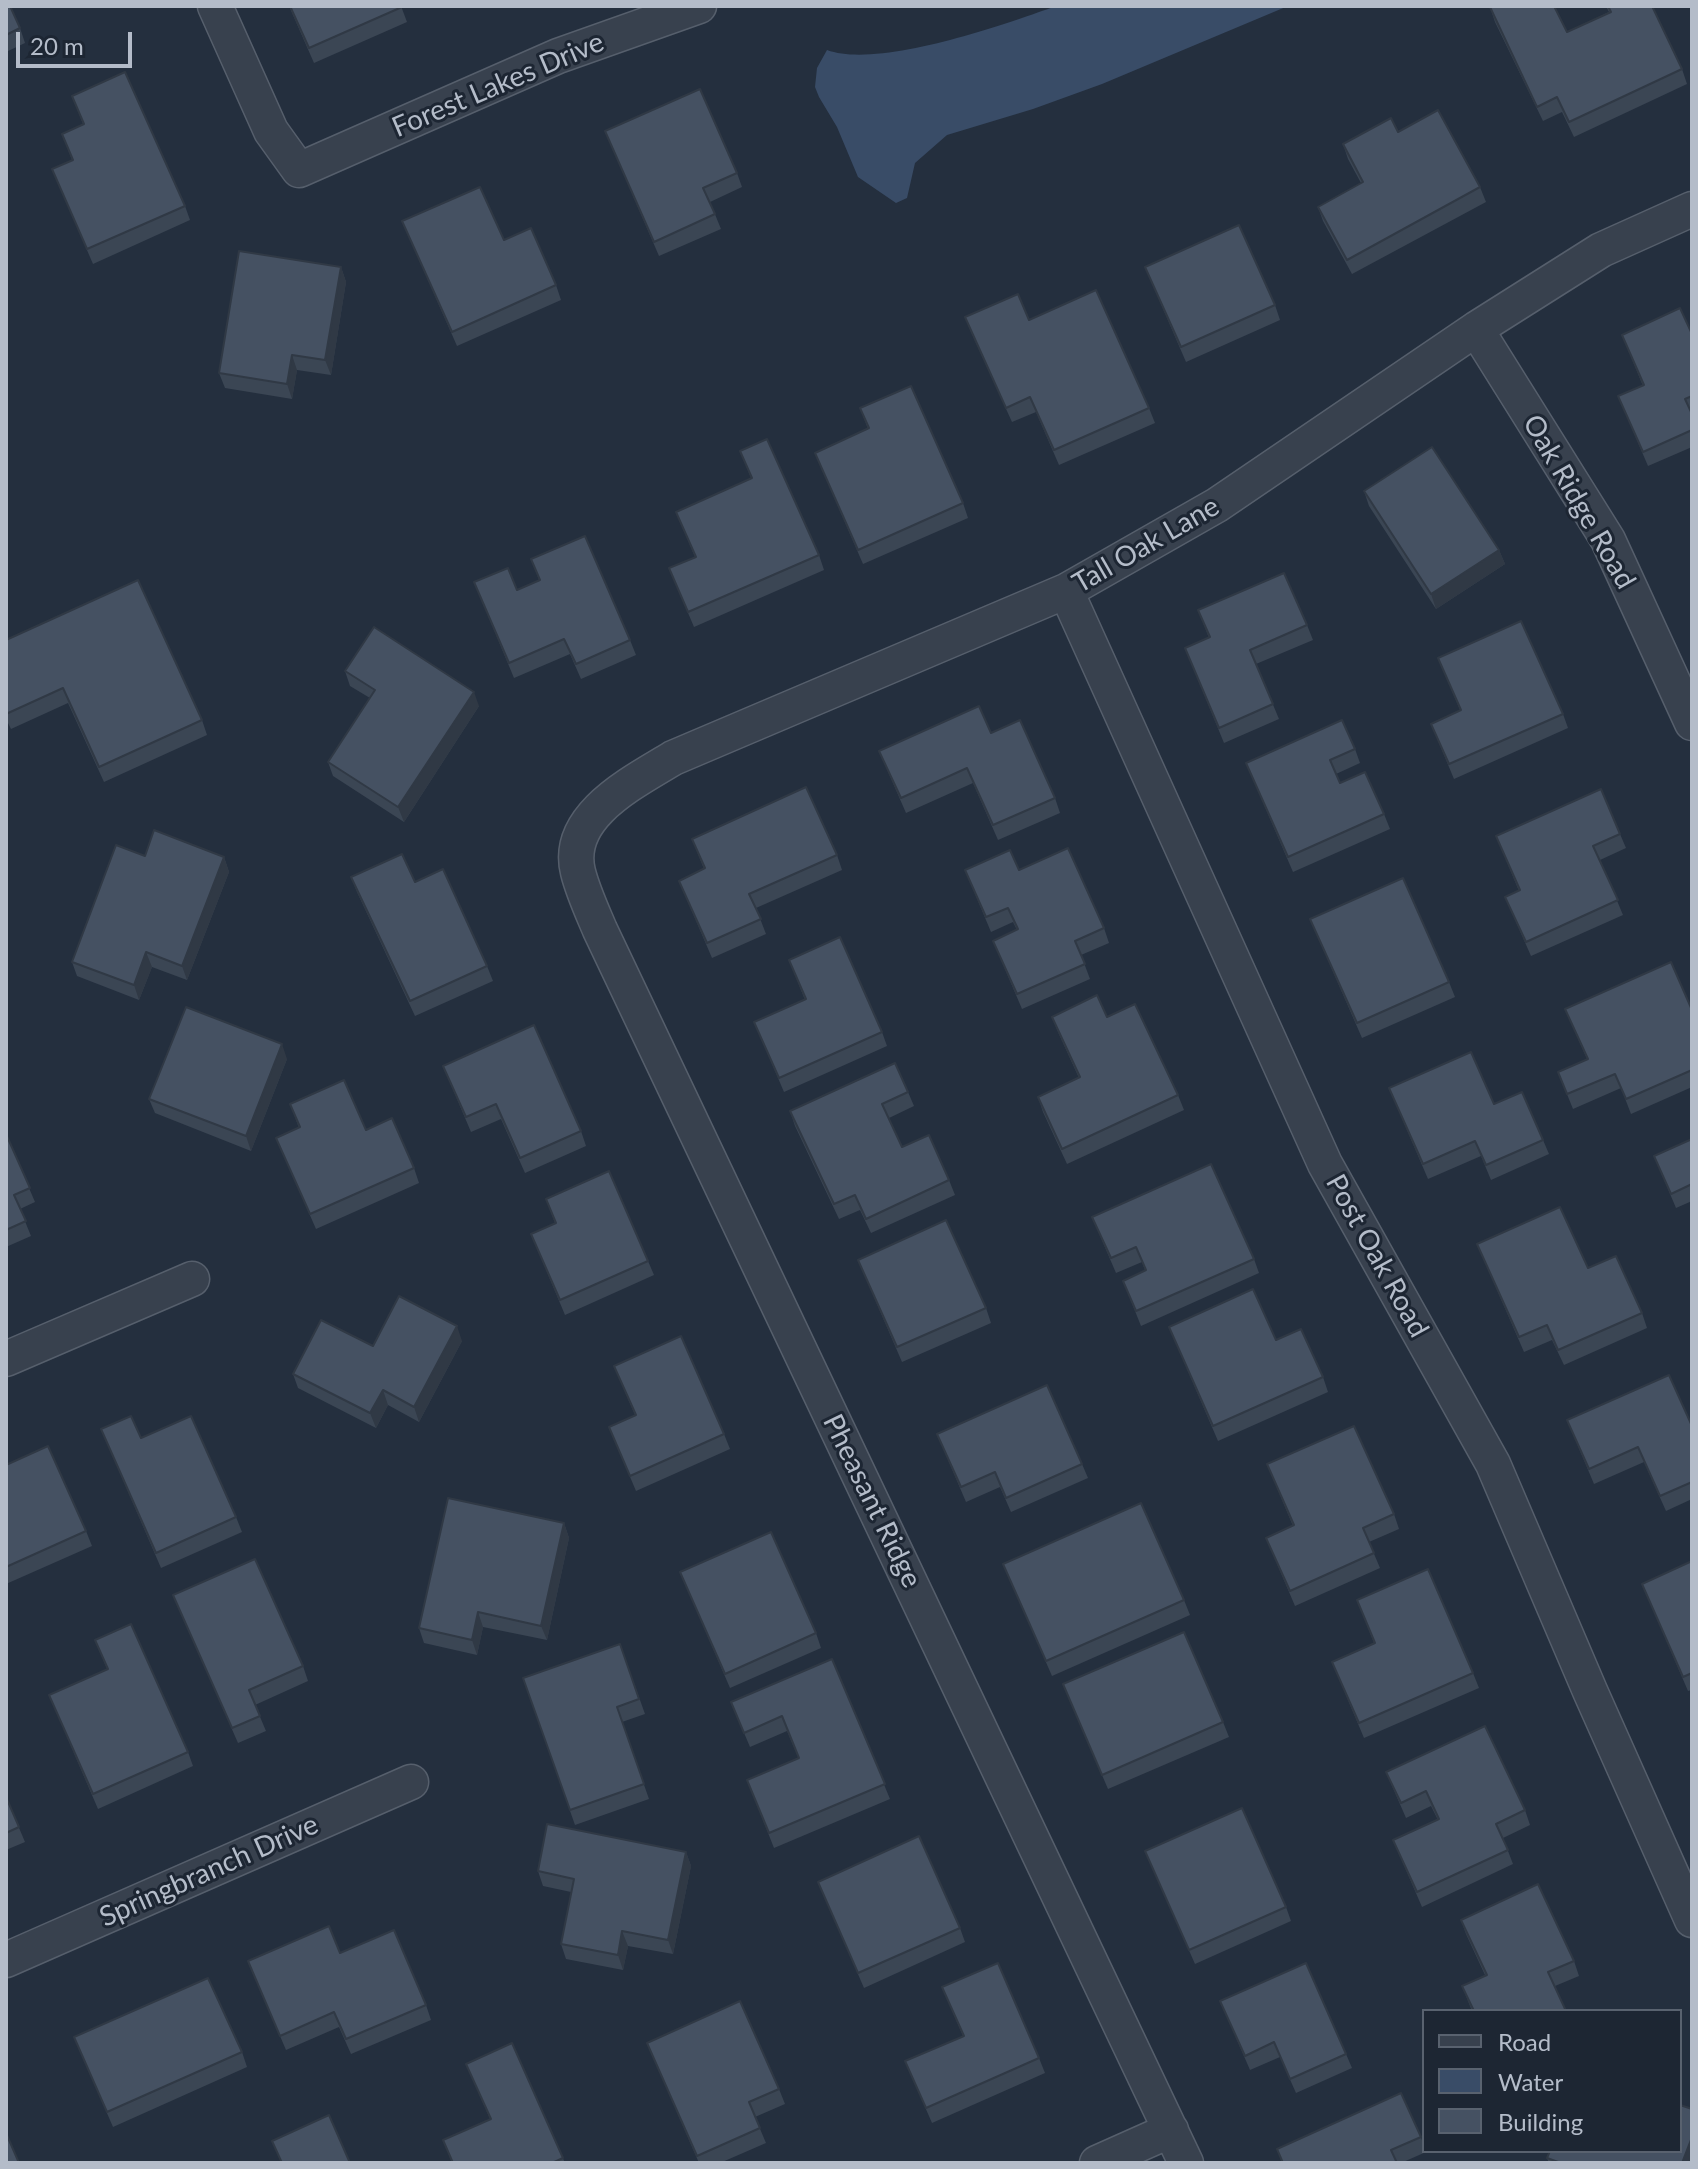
<!DOCTYPE html>
<style>
body{margin:0}
#map{position:relative;width:1698px;height:2169px;overflow:hidden;background:#242f3e;font-family:Lato,sans-serif}
canvas{display:block}
.frame{position:absolute;inset:0;border:8px solid #b4bcc9;pointer-events:none}
.legend{position:absolute;left:1422px;top:2009px;width:260px;height:144px;box-sizing:border-box;background:#1d2633;border:2px solid #59626f;margin:0;padding:10px 14px;list-style:none;font-size:24px;color:#b4bcc9}
.legend li{display:flex;align-items:center;gap:16px;height:40px}
.legend b{width:40px;border:2px solid #59626f}
.scale{position:absolute;left:16px;top:32px;width:116px;height:36px;box-sizing:border-box;border:4px solid #b4bcc9;border-top:0;padding-left:10px;font-size:24px;line-height:28px;white-space:nowrap;color:#b4bcc9;-webkit-text-stroke:6px #1d2633;paint-order:stroke}
</style>
<div id="map">
<canvas width="1698" height="2169"></canvas>
<div class="frame"></div>
<ul class="legend">
<li><b style="height:10px;background:#38414e"></b>Road</li>
<li><b style="height:22px;background:#394c67"></b>Water</li>
<li><b style="height:22px;background:#455162"></b>Building</li>
</ul>
<div class="scale">20 m</div>
</div>
<script>
const g = document.querySelector('canvas').getContext('2d');
g.lineJoin = 'round';
function fillPath(path, color) {
  g.fillStyle = color;
  g.fill(path, 'evenodd');
}
function trace(path, color, width, dash) {
  g.strokeStyle = color;
  g.lineWidth = width;
  g.lineCap = dash ? 'butt' : 'round';
  g.setLineDash(dash || []);
  g.stroke(path);
}
function write(font, color, halo, rows, align = 'center') {
  g.font = font + ' Lato,sans-serif';
  g.lineWidth = 6;
  g.setLineDash([]);
  g.textBaseline = 'middle';
  g.strokeStyle = halo;
  g.fillStyle = color;
  for (const [text, x, y, turn = 0] of rows) {
    g.save();
    g.translate(x, y);
    g.rotate((+turn || 0) * Math.PI / 180);
    g.textAlign = isNaN(turn) ? turn : align;
    if (halo) g.strokeText(text, 0, 0);
    g.fillText(text, 0, 0);
    g.restore();
  }
}
fillPath(new Path2D(`
 M1056 6H1288L1102 84 1033 109 947 135 915 163 907 198 896 203 858 177 837 127 819 97 815 87 817 68 827 50C878 69 1004 25 1056 6Z`), '#394c67');
const minor = new Path2D(`
 M215 6 271 131 299 170 558 56 699 6
 M1476 329 1608 540 1692 723
 M1066 591 1325 1164 1493 1464 1590 1691 1692 1920
 M6 1359 192 1279
 M6 1960 411 1782
 M1097 2163 1171 2130
 M1186 2163 600 930C592 911 583 892 578 872 564 816 634 782 673 758L1066 591 1217 505 1476 329 1601 250 1692 209`);
trace(minor, '#565f6c', 37);
trace(minor, '#38414e', 34);
fillPath(new Path2D(`
 M6 6 20 28 25 43 6 52Z
 M289 6H401L407 22 314 63Z
 M1606 6H1652L1682 69 1687 84 1574 137 1562 112 1543 121 1495 22 1490 7 1567 32 1609 12Z
 M72 96 185 206 190 220 93 264 52 169 72 160 62 134 83 124Z
 M605 131 737 173 742 187 710 202 721 229 659 256Z
 M1398 132 1480 187 1486 202 1352 274 1323 221 1318 207 1361 183 1348 159 1343 144Z
 M402 221 504 240 556 285 561 300 457 346Z
 M341 267 346 282 331 375 297 370 292 399 225 388 219 373Z
 M1145 267 1275 305 1280 320 1186 362Z
 M965 317 1029 320 1149 408 1155 423 1059 465 1036 412 1012 422 971 332Z
 M1692 334V447L1648 466 1618 396 1643 386 1622 335Z
 M860 408 963 503 968 518 863 564 815 453 868 429Z
 M740 451 819 555 824 570 694 627 669 568 695 557 676 512 751 478Z
 M1364 491 1499 550 1505 564 1436 609 1369 506Z
 M531 559 630 640 636 655 581 679 570 654 514 678 474 582 517 590 539 580Z
 M1198 610 1307 625 1313 640 1256 664 1279 719 1224 743 1185 648 1209 638Z
 M6 640 202 720 207 735 104 782 68 703 11 729 6 719Z
 M1438 658 1563 714 1568 728 1454 779 1431 724 1460 710Z
 M345 671 479 706 404 822 333 776 328 762 370 698 350 686Z
 M991 733 1055 798 1060 813 998 840 973 783 906 813 879 751Z
 M1355 749 1360 763 1336 774 1340 783 1384 814 1390 829 1293 872 1246 763Z
 M1620 834 1626 848 1600 860 1623 915 1531 956 1505 897 1519 891 1496 836Z
 M692 839 837 855 842 870 756 908 766 934 712 958 679 881 704 869Z
 M145 856 224 857 229 872 187 980 152 967 139 1000 77 976 72 962Z
 M965 870H1019L1104 928 1109 943 1081 955 1090 979 1022 1009 993 941 1017 930 1013 922 991 932Z
 M351 877 415 882 487 966 493 981 415 1016 357 892Z
 M1310 919 1449 982 1455 997 1362 1038Z
 M789 960 882 1032 887 1046 784 1092 754 1022 805 1000Z
 M1565 1009 1692 1010V1087L1631 1114 1621 1088 1573 1109 1558 1072 1587 1059Z
 M1052 1017 1178 1095 1184 1110 1067 1164 1043 1112 1038 1097 1079 1078 1058 1032Z
 M287 1059 251 1151 155 1113 149 1099Z
 M443 1066 581 1131 586 1146 525 1173 501 1119 471 1132Z
 M1389 1088 1494 1104 1543 1140 1549 1154 1491 1180 1481 1156 1428 1179Z
 M908 1092 914 1106 889 1118 902 1147 949 1180 955 1195 871 1233 860 1210 839 1219 795 1126 790 1111Z
 M290 1104 366 1130 414 1168 419 1183 316 1229 276 1138 299 1128Z
 M6 1134 35 1202 20 1209 31 1236 6 1247Z
 M1692 1139V1201L1676 1208 1654 1156Z
 M546 1199 648 1261 654 1275 565 1315 531 1234 555 1223Z
 M1092 1217 1254 1259 1259 1273 1141 1326 1123 1281 1145 1270 1142 1262 1116 1273Z
 M1477 1244 1588 1268 1642 1313 1647 1328 1564 1365 1552 1340 1524 1352Z
 M858 1260 986 1308 991 1323 902 1362Z
 M1169 1327 1276 1340 1323 1377 1328 1392 1218 1441Z
 M462 1341 419 1422 388 1405 376 1428 298 1388 293 1374 373 1346Z
 M614 1366 724 1434 730 1449 636 1491 609 1427 635 1415Z
 M1567 1420 1692 1426V1499L1666 1511 1644 1462 1594 1484Z
 M101 1429 141 1438 236 1517 242 1532 161 1568Z
 M937 1434 1082 1464 1088 1478 1011 1512 1000 1487 966 1502Z
 M1267 1464 1394 1514 1399 1529 1369 1542 1380 1568 1295 1606 1266 1538 1293 1526Z
 M6 1465 86 1531 92 1546 6 1584Z
 M564 1523 569 1538 547 1640 483 1627 477 1655 424 1643 419 1628Z
 M1692 1561V1690L1688 1691 1642 1584Z
 M1003 1564 1184 1600 1190 1615 1052 1676Z
 M680 1572 816 1633 821 1648 730 1688Z
 M173 1595 303 1666 308 1681 255 1705 266 1731 238 1743Z
 M1357 1600 1473 1673 1479 1688 1364 1738 1332 1662 1374 1643Z
 M95 1640 188 1752 193 1766 98 1809 49 1695 107 1669Z
 M620 1644 645 1714 622 1722 649 1799 575 1825 523 1678Z
 M832 1659 890 1799 774 1848 747 1780 799 1759 787 1731 750 1747 731 1702Z
 M1063 1684 1223 1722 1229 1737 1108 1789Z
 M1386 1772 1525 1810 1530 1825 1503 1838 1513 1864 1422 1907 1393 1840 1438 1820 1431 1806 1406 1818Z
 M6 1797 25 1842 6 1850Z
 M1145 1851 1286 1907 1291 1921 1195 1964Z
 M686 1852 691 1866 673 1954 628 1946 623 1970 566 1959 561 1944 571 1892 543 1886 538 1871Z
 M818 1882 960 1928 965 1942 864 1988Z
 M1461 1920 1574 1961 1579 1976 1555 1986 1566 2011H1472L1462 1986 1485 1975 1466 1934Z
 M340 1953 426 2005 431 2020 351 2054 339 2027 286 2050 248 1961Z
 M942 1987 1039 2058 1045 2073 932 2123 905 2061 963 2036Z
 M1220 2001 1346 2054 1352 2068 1296 2093 1280 2057 1250 2070Z
 M74 2037 242 2052 247 2067 113 2127Z
 M512 2043 565 2163H452L443 2140 490 2119 466 2064Z
 M647 2043 779 2089 785 2104 755 2117 766 2143 720 2163H699Z
 M1421 2137 1424 2147V2151L1426 2152 1401 2163H1282L1277 2149Z
 M1547 2158 1692 2163H1549Z`), '#3b4654');
fillPath(new Path2D(`
 M341 267 346 282 331 375 325 360Z
 M292 355 297 370 292 399 287 384Z
 M1499 550 1505 564 1436 609 1431 594Z
 M474 692 479 706 404 822 398 807Z
 M224 857 229 872 187 980 182 966Z
 M146 952 152 967 139 1000 134 985Z
 M282 1044 287 1059 251 1151 246 1136Z
 M457 1326 462 1341 419 1422 414 1407Z
 M383 1390 388 1405 376 1428 370 1413Z
 M564 1523 569 1538 547 1640 541 1626Z
 M478 1612 483 1627 477 1655 472 1640Z
 M686 1852 691 1866 673 1954 668 1940Z
 M622 1931 628 1946 623 1970 618 1955Z
 M1692 2137V2163H1682Z`), '#303945');
const building = new Path2D(`
 M6 6H10L20 28 6 35Z
 M290 6H401L402 7 309 48Z
 M1492 6H1554L1567 32 1611 12 1608 6H1652L1682 69 1569 122 1557 97 1537 107 1490 7Z
 M125 72 185 206 87 249 52 169 73 160 62 134 84 124 72 96Z
 M700 89 737 173 703 188 715 214 654 242 605 131Z
 M1438 110 1480 187 1347 260 1318 207 1363 182 1343 144 1391 118 1398 132Z
 M480 187 504 240 531 228 556 285 452 332 402 221Z
 M1239 225 1275 305 1181 347 1145 267Z
 M239 251 341 267 325 360 292 355 287 384 219 373Z
 M1096 290 1149 408 1054 450 1030 397 1006 408 965 317 1018 294 1029 320Z
 M1680 308 1692 334V396L1685 399 1692 414V430L1643 452 1618 396 1644 385 1622 335Z
 M911 386 963 503 858 550 815 453 869 428 860 408Z
 M767 439 819 555 688 612 669 568 696 557 676 512 752 478 740 451Z
 M1432 447 1499 550 1431 594 1364 491Z
 M585 536 630 640 576 664 564 639 509 663 474 582 508 568 517 590 540 580 531 559Z
 M1284 573 1307 625 1250 650 1273 704 1219 728 1185 648 1210 637 1198 610Z
 M138 580 202 720 99 767 63 688 6 714V640Z
 M1521 621 1563 714 1449 764 1431 724 1461 710 1438 658Z
 M374 627 474 692 398 807 328 762 375 690 345 671Z
 M979 706 991 733 1020 720 1055 798 993 825 967 768 901 798 879 751Z
 M1342 720 1355 749 1330 760 1340 783 1365 772 1384 814 1288 857 1246 763Z
 M806 787 837 855 749 894 761 919 707 943 679 881 705 868 692 839Z
 M1601 789 1620 834 1593 846 1618 900 1526 942 1505 897 1520 890 1496 836Z
 M154 830 224 857 182 966 146 952 134 985 72 962 116 845 145 856Z
 M1068 848 1104 928 1075 941 1085 964 1017 994 993 941 1018 929 1008 908 986 917 965 870 1010 850 1019 870Z
 M402 854 415 882 443 869 487 966 410 1001 351 877Z
 M1403 878 1449 982 1357 1023 1310 919Z
 M840 937 882 1032 779 1078 754 1022 806 999 789 960Z
 M1671 962 1692 1010V1070L1626 1099 1615 1074 1567 1094 1558 1072 1588 1059 1565 1009Z
 M1097 995 1107 1017 1135 1004 1178 1095 1062 1149 1038 1097 1080 1077 1052 1017Z
 M186 1007 282 1044 246 1136 149 1099Z
 M534 1025 581 1131 520 1158 496 1104 466 1117 443 1066Z
 M1471 1052 1494 1104 1522 1092 1543 1140 1486 1165 1475 1141 1423 1164 1389 1088Z
 M895 1063 908 1092 882 1104 902 1147 929 1135 949 1180 866 1219 855 1195 834 1204 790 1111Z
 M344 1080 366 1130 392 1118 414 1168 310 1214 276 1138 300 1127 290 1104Z
 M6 1134 30 1188 14 1195 26 1221 6 1230Z
 M1692 1139V1184L1671 1194 1654 1156Z
 M1211 1164 1254 1259 1136 1311 1123 1281 1146 1270 1136 1247 1111 1258 1092 1217Z
 M609 1171 648 1261 560 1300 531 1234 556 1223 546 1199Z
 M1560 1207 1588 1268 1616 1256 1642 1313 1558 1350 1547 1325 1519 1337 1477 1244Z
 M946 1220 986 1308 897 1347 858 1260Z
 M1253 1289 1276 1340 1301 1329 1323 1377 1213 1426 1169 1327Z
 M399 1296 457 1326 414 1407 383 1390 370 1413 293 1374 321 1320 373 1346Z
 M681 1336 724 1434 630 1476 609 1427 636 1415 614 1366Z
 M1669 1375 1692 1426V1482L1660 1496 1638 1447 1589 1469 1567 1420Z
 M1047 1385 1082 1464 1006 1498 995 1472 961 1487 937 1434Z
 M131 1416 141 1438 191 1416 236 1517 156 1553 101 1429Z
 M1354 1426 1394 1514 1363 1528 1374 1553 1290 1591 1266 1538 1294 1525 1267 1464Z
 M48 1446 86 1531 6 1567V1465Z
 M448 1498 564 1523 541 1626 478 1612 472 1640 419 1628Z
 M1141 1503 1184 1600 1046 1661 1003 1564Z
 M771 1532 816 1633 725 1674 680 1572Z
 M255 1559 303 1666 249 1690 260 1716 232 1728 173 1595Z
 M1692 1561V1673L1683 1677 1642 1584Z
 M1428 1569 1473 1673 1359 1723 1332 1662 1375 1643 1357 1600Z
 M131 1624 188 1752 93 1794 49 1695 108 1669 95 1640Z
 M1184 1632 1223 1722 1102 1775 1063 1684Z
 M620 1644 639 1699 617 1707 644 1784 570 1810 523 1678Z
 M832 1659 885 1784 769 1833 747 1780 799 1758 782 1716 744 1733 731 1702Z
 M1485 1726 1525 1810 1496 1824 1508 1850 1417 1892 1393 1840 1439 1819 1426 1791 1401 1803 1386 1772Z
 M6 1797 19 1827 6 1833Z
 M1242 1808 1286 1907 1189 1950 1145 1851Z
 M547 1824 686 1852 668 1940 622 1931 618 1955 561 1944 574 1879 538 1871Z
 M919 1836 960 1928 858 1973 818 1882Z
 M1538 1884 1574 1961 1548 1972 1566 2011H1474L1462 1986 1487 1975 1461 1920Z
 M329 1926 340 1953 394 1930 426 2005 346 2039 334 2012 280 2036 248 1961Z
 M998 1963 1039 2058 926 2108 905 2061 964 2036 942 1987Z
 M1306 1963 1346 2054 1290 2079 1274 2042 1245 2056 1220 2001Z
 M208 1978 242 2052 107 2112 74 2037Z
 M740 2001 779 2089 749 2102 760 2128 697 2156 647 2043Z
 M512 2043 563 2158 552 2163H453L443 2140 491 2119 466 2064Z
 M1401 2093 1421 2137 1391 2150 1397 2163H1283L1277 2149Z
 M1680 2105 1692 2109V2137L1682 2163H1561L1547 2158 1550 2151H1680Z
 M329 2115 350 2163H282L272 2141Z
 M6 2133 19 2163H6Z`);
fillPath(building, '#455162');
trace(building, '#303945', 2);
write('28px', '#b4bcc9', '#1d2633', [
 ["Forest Lakes Drive",498,85,-23],
 ["Oak Ridge Road",1579,502,60],
 ["Tall Oak Lane",1146,545,-30],
 ["Post Oak Road",1377,1256,61],
 ["Pheasant Ridge",872,1501,64],
 ["Springbranch Drive",209,1871,-24]
]);
</script>
